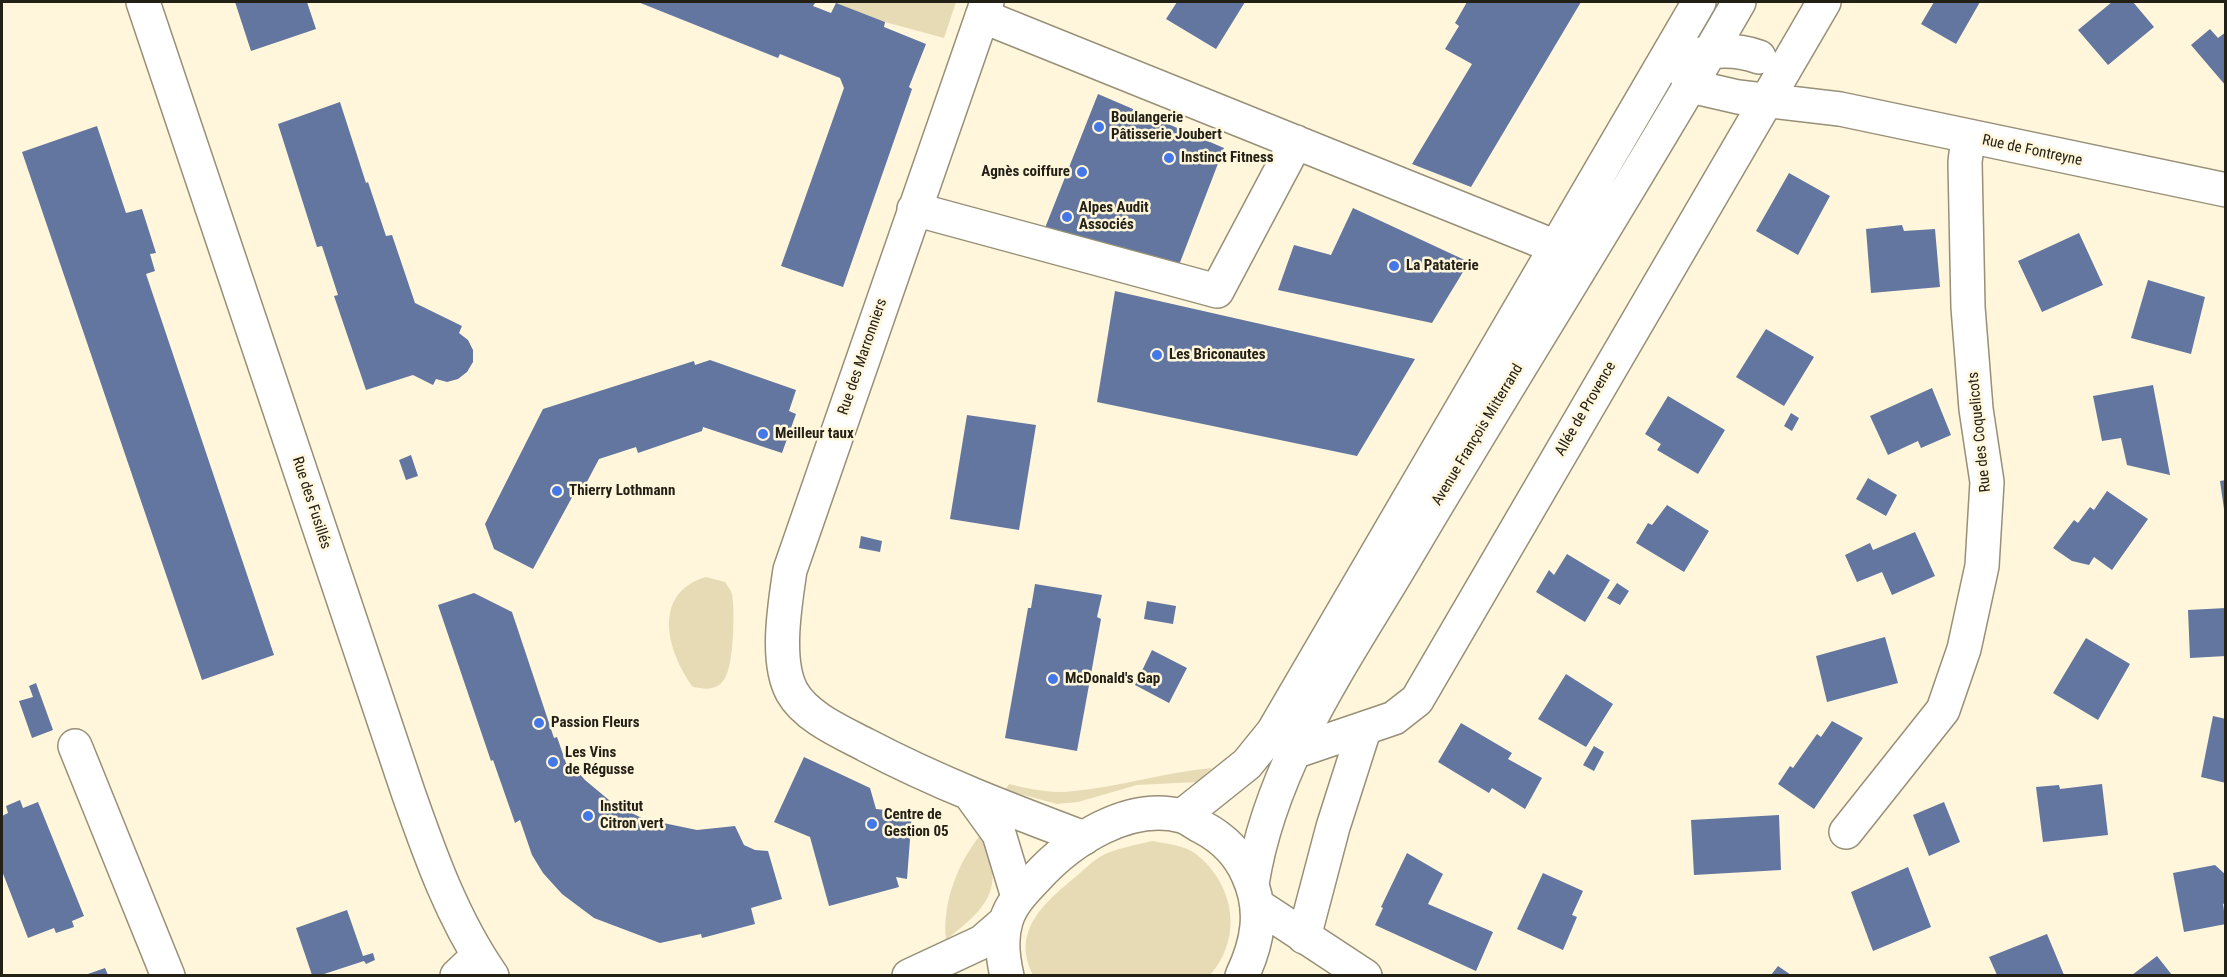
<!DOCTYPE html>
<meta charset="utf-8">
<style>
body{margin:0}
#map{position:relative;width:2227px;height:977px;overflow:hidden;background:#fff6dc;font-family:"Roboto Condensed",sans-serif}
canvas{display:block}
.frame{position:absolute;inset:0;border:3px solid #232016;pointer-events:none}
</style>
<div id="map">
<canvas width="2227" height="977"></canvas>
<div class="frame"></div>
</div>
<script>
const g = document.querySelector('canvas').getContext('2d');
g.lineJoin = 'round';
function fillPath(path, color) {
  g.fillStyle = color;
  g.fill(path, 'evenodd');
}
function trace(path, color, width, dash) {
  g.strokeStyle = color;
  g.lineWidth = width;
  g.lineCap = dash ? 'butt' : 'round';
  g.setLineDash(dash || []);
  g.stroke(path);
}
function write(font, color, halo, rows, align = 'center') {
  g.font = font + ' "Roboto Condensed",sans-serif';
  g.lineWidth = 5;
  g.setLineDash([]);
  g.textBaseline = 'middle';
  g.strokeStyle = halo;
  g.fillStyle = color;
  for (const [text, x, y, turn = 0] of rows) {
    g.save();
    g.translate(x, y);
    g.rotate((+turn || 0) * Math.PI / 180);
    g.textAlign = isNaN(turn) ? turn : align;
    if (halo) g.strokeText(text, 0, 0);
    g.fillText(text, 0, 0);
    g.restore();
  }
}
fillPath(new Path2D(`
 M831 2H956L944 38 885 22Z
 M706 577 725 582C727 586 731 590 732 594 735 610 734 670 723 681 715 691 704 689 693 687 667 652 651 593 706 577Z
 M1212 768 1197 782 1137 785 1078 802 1057 804 1005 790 1009 784C1030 789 1052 794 1074 791 1120 787 1165 772 1212 768Z
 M982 833C1005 889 990 905 946 940 942 902 958 862 982 833Z
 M1152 841C1167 844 1184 845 1196 854 1235 885 1243 938 1210 975H1033C1011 932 1043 904 1074 878 1083 871 1093 860 1103 855 1118 848 1136 845 1152 841Z`), '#e7dbb6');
fillPath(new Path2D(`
 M235 2H307L316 29 251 51Z
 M638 2H812L815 3 813 6 831 13 836 3 885 22 884 27 926 44 909 87 912 89 843 287 781 266 844 88 840 78 780 54 778 58Z
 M1177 2H1245L1216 49 1166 19Z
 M1467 2H1581L1471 187 1412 164 1472 64 1445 49 1459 26 1455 23Z
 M1934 2H1980L1956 44 1921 24Z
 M2112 2H2133L2154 27 2108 65 2078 30Z
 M2210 29 2218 38 2226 32V86L2191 45Z
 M1098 94 1224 148 1179 265 1043 233Z
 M340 102 366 183 368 182 386 236 392 235 415 303 462 326 459 333 468 340 473 350V362L467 372 458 379 447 382 436 379 433 385 413 375 366 390 334 296 338 295 322 246 317 247 278 124Z
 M97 126 126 213 142 209 156 253 150 254 155 271 146 274 274 655 202 680 22 152Z
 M1789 173 1830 196 1798 255 1756 231Z
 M1353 208 1469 262 1432 323 1278 290 1294 245 1331 255Z
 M1902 225 1904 231 1935 229 1940 287 1871 293 1866 229Z
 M2079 233 2103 285 2042 312 2018 261Z
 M2148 280 2205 297 2191 354 2131 338Z
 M1115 291 1415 359 1357 456 1097 402Z
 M1766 329 1814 357 1784 406 1736 377Z
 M710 360 796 390 789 411 796 414 782 453 703 427 702 431 638 453 636 447 599 459 581 493 576 490 533 569 494 549 485 524 543 409 694 361 695 365Z
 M2153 385 2170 475 2127 465 2121 438 2102 441 2093 396Z
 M1932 388 1951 435 1921 448 1918 441 1888 455 1870 416Z
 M1668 396 1725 430 1698 474 1657 450 1661 444 1645 434Z
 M1791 413 1799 418 1792 431 1784 426Z
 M967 415 1036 425 1019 530 950 519Z
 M411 455 418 476 406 480 399 460Z
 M1868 478 1897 495 1886 516 1856 499Z
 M2226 480V509H2224L2220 481Z
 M2107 491 2148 519 2112 570 2094 557 2089 565 2072 561 2053 548 2074 520 2078 523 2090 507 2094 510Z
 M1667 505 1709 531 1684 572 1636 543 1648 523 1652 525Z
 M1915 532 1935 576 1892 595 1882 572 1857 582 1845 555 1870 543 1873 550Z
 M861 536 882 541 880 552 859 548Z
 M1567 554 1610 580 1585 622 1536 592 1549 570 1554 575Z
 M1617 583 1629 591 1620 605 1607 598Z
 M1035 584 1102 595 1097 617 1101 619 1077 751 1005 738 1028 608H1031Z
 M474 593 512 612 554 738 557 737 567 766 571 764 585 780 615 805 644 819 697 830 735 826 744 845 755 850 768 851 782 899 751 908 755 924 702 938 701 934 660 943 594 918 562 894 543 873 532 855 520 820 515 823 493 760 491 761 438 605Z
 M1147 601 1176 606 1173 624 1144 619Z
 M2226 608V656L2190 658 2188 610Z
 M1885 637 1898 683 1827 702 1816 656Z
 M2086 638 2130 664 2098 720 2053 693Z
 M1152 650 1187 668 1169 703 1135 685Z
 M1566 674 1613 704 1586 747 1538 719Z
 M36 683 53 730 32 738 19 701 33 697 29 686Z
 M2213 716 2226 719V783L2201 777Z
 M1832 721 1863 738 1814 809 1778 784 1790 766 1793 768 1817 734 1821 737Z
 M1461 723 1512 753 1508 759 1542 778 1525 809 1492 788 1489 793 1438 762Z
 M1594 746 1604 752 1594 771 1583 765Z
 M804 757 870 788 876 809 912 813 907 879 896 877 899 887 829 906 810 837 774 822Z
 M2102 784 2108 835 2043 842 2036 787 2059 785 2060 789Z
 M20 800 23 808 38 802 84 916 72 921 74 927 56 933 54 928 28 938 2 871V816L8 813 6 806Z
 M1944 802 1960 842 1929 856 1913 815Z
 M1779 815 1781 870 1694 875 1691 820Z
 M1407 853 1443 874 1428 904 1493 932 1476 971 1375 925 1383 908 1381 907Z
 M2215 865 2226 875V903L2223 904 2226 924 2184 932 2173 873Z
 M1908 867 1931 927 1873 951 1851 892Z
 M1543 873 1583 891 1572 915 1577 917 1563 950 1517 929Z
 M347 910 363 956 373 953 375 960 366 964 364 961 321 975H312L296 928Z
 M2047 934 2064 975H1997L1989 957Z
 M2157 956 2172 975H2132Z
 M1778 966 1791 975H1771Z
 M105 968 108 975H85Z`), '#62769f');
const minor = new Path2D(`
 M987 2 790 570C785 604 775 661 792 692 806 717 841 732 866 745 936 782 1010 810 1084 838
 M982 16 1556 247
 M1686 57V75L1699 88 1738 97 1840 109 2226 190
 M914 209 1217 291 1296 142
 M75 746 168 976
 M1294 752 1394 718 1417 700 1824 2
 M970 794 999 834 1018 897
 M1846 832 1943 710 1964 649 1982 566 1987 482 1976 409 1968 307 1965 162 1968 137
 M1304 937 1333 827 1364 730
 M457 976 478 956`);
const major = new Path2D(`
 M143 2 408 792C430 855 453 920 492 976
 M1694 56C1716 49 1736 49 1759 57
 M1182 816 1247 764 1273 732 1699 2
 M1252 884C1271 762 1346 659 1407 555 1516 370 1632 188 1739 2
 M1257 905 1365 976
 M909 976 982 942 1005 922
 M1007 976C1003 959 1001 937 1006 921 1011 903 1025 890 1037 877 1071 840 1129 802 1182 816 1189 818 1196 824 1202 827 1223 838 1239 854 1248 875 1264 910 1258 942 1242 976`);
trace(minor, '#978f77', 36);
trace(major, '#978f77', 36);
trace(minor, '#fff', 33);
trace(major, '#fff', 33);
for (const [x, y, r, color] of [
 [1099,127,6,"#4477e8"],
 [1169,158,6,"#4477e8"],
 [1082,172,6,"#4477e8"],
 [1067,217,6,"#4477e8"],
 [1394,266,6,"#4477e8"],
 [1157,355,6,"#4477e8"],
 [763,434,6,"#4477e8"],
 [557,491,6,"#4477e8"],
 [1053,679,6,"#4477e8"],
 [539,723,6,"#4477e8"],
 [553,762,6,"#4477e8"],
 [588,816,6,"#4477e8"],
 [872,824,6,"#4477e8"]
]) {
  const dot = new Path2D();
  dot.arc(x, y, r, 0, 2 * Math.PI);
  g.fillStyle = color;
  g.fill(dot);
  trace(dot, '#fff6dc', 2);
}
write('bold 15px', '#232016', '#fff6dc', [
 ["Boulangerie",1111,118],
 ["Pâtisserie Joubert",1111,135],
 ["Instinct Fitness",1181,158],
 ["Agnès coiffure",1070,172,"right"],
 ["Alpes Audit",1079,208],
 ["Associés",1079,225],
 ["La Pataterie",1406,266],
 ["Les Briconautes",1169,355],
 ["Meilleur taux",775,434],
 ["Thierry Lothmann",569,491],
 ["McDonald's Gap",1065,679],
 ["Passion Fleurs",551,723],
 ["Les Vins",565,753],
 ["de Régusse",565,770],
 ["Institut",600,807],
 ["Citron vert",600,824],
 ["Centre de",884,815],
 ["Gestion 05",884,832]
], 'left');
write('15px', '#232016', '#fff6dc', [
 ["Rue de Fontreyne",2032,151,12],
 ["Rue des Marronniers",863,357,-71],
 ["Allée de Provence",1586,409,-60],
 ["Rue des Coquelicots",1980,432,-96],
 ["Avenue François Mitterrand",1478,435,-59],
 ["Rue des Fusillés",311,503,72]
]);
</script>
